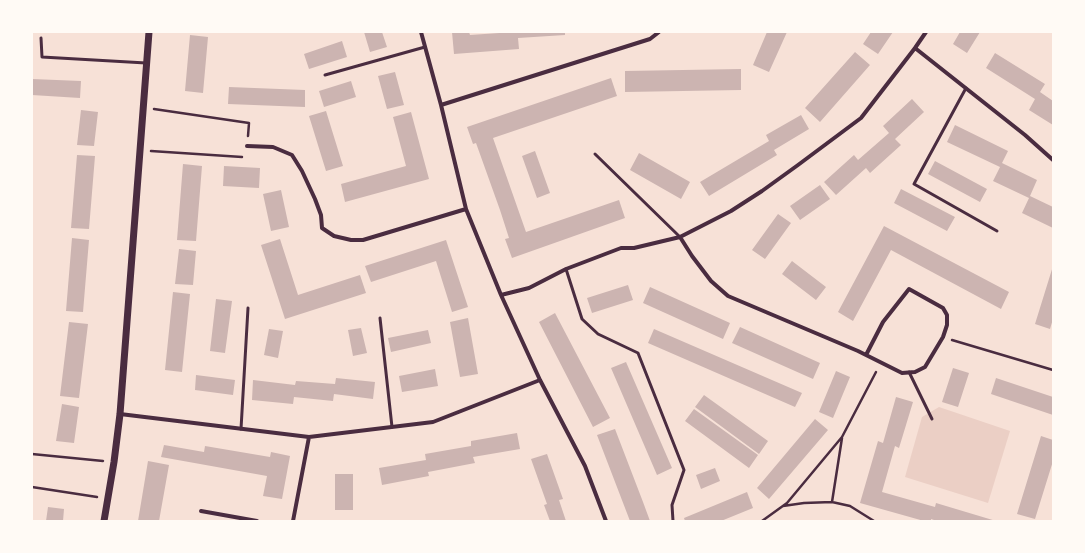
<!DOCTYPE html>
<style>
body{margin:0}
#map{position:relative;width:1085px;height:553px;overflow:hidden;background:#f7e1d7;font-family:Inter,sans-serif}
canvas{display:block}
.frame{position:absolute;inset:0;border:33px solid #fffaf5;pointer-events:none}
</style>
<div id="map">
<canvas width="1085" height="553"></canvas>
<div class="frame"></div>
</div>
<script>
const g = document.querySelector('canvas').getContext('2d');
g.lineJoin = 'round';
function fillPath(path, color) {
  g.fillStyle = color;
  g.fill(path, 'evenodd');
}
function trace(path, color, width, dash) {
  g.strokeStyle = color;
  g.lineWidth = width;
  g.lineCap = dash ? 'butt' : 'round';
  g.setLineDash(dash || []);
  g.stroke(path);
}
fillPath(new Path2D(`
 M939 407 1010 431 988 503 905 477 922 417Z`), '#ebcfc5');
fillPath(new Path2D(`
 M364 32H382L387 47 370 52Z
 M452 32H469L470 35 514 32H565V35L518 38 519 49 454 54Z
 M767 32H787L769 72 753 65Z
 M871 32H893L878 54 863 44Z
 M960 32H980L967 53 953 44Z
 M190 35 208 37 203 93 185 91Z
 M342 41 347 57 309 69 304 54Z
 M855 52 870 65 820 122 805 108Z
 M995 53 1045 84 1040 92 1053 101V125L1029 110 1035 99 986 68Z
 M741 69V90L625 92V71Z
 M395 72 404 105 387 109 378 76Z
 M611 78 617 96 493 138 526 232 619 200 625 218 512 258 505 239 509 238 500 210 476 143 473 144 467 127Z
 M32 79 81 81 80 98 32 95Z
 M351 81 356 97 324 107 319 91Z
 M229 87 305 90V107L228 104Z
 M912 99 924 112 895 139 901 145 870 173 866 168 836 195 824 182 854 155 858 160 889 133 883 126Z
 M81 110 98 112 94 146 77 145Z
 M326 111 343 166 326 171 309 116Z
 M411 112 429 179 345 202 341 184 406 166 393 117Z
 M801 115 809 129 774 150 777 155 709 196 700 182 769 141 766 135Z
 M955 125 1008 151 1002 163 1037 180 1030 196 1053 207V228L1022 213 1029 198 993 181 1000 167 947 142Z
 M535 151 550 193 537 198 522 156Z
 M639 153 690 182 681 199 630 170Z
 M77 155 95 156 89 229 71 228Z
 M935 161 987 189 980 202 928 174Z
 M183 164 202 166 196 241 177 240Z
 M224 166 260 168 259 188 223 186Z
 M820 185 830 199 800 220 790 206Z
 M901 189 955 217 947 231 894 203Z
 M281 190 289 227 271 231 263 194Z
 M778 214 791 223 765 259 752 250Z
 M884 226 1009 292 1001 309 891 250 853 321 838 312Z
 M72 238 89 240 83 312 66 311Z
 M280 239 298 295 360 275 366 293 285 319 261 245Z
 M446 240 468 307 452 312 436 261 371 282 365 266Z
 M179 249 196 251 193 285 175 284Z
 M792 261 826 287 816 300 782 274Z
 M1053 266V319L1050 329 1035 324Z
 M628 285 633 300 592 313 587 298Z
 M650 287 730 323 723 339 643 303Z
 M173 292 190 294 182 372 165 370Z
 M216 299 232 301 225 353 210 351Z
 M555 313 610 418 593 427 539 322Z
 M468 318 478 374 460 377 450 322Z
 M69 322 88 324 79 398 60 396Z
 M740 327 820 363 813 379 732 343Z
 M361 328 367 353 353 356 348 330Z
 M269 329 283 331 278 358 264 355Z
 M654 329 802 393 795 407 648 343Z
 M428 330 431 343 391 352 388 338Z
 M626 362 672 468 657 475 611 368Z
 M953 368 969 373 958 407 942 402Z
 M435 369 438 386 402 392 399 376Z
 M836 371 850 377 833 418 819 412Z
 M196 375 235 380 233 395 195 390Z
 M336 378 375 382 373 399 334 394 333 401 294 397 293 404 252 400 253 380 295 385 296 381 335 384Z
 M996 378 1053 397V415L991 394Z
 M704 395 768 441 759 454 695 407Z
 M896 397 913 402 899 448 895 446 882 492 935 507 936 503 996 521H937L931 519V521H924L860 503 878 441 883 443Z
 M62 404 79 407 74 443 56 441Z
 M694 409 758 455 749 468 685 421Z
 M815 419 828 430 769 499 757 488Z
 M615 429 643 502 650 521H630L597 435Z
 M517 433 520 449 473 457 475 463 428 472 429 476 382 485 379 468 426 460 425 454 471 446V441Z
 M1041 436 1053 440V461L1035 519 1017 514Z
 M164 445 204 452 205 446 270 457 271 452 290 456 282 499 263 496 267 476 161 457Z
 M547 454 563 499 559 500 566 521H550L544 505 547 504 531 459Z
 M148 461 169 465 159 521H138Z
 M715 468 720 481 701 489 696 475Z
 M335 474H353V510H335Z
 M747 492 753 508 721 521H685L684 518Z
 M48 507 64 509 63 521H46Z`), '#ccb4b1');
trace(new Path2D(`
 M154 109 249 123 248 136
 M151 151 242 157
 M952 340 1053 370
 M842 438 832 502 850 506 874 521
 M32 454 103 461
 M32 487 97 497
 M783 506 804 503 832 502
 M762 521 787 503 842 437 876 372`), '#4a2c40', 2.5);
trace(new Path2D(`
 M41 38 42 57 146 63
 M325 75 425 47
 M966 88 914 184 997 231
 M595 154 680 237
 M566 269 582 319 598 334 638 353 684 470 672 505 673 521
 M380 318 392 427
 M909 372 932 419
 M241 429 248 308`), '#4a2c40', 3);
trace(new Path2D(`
 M421 32 441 105 466 209 501 295 540 380 585 466 606 521
 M915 48 1025 135 1053 160
 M441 105 650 39 659 32
 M247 146 273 147 292 155 302 171 315 199 321 215 322 228 334 236 351 240H363L466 209
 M680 237 692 256 711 281 728 296 858 351 902 373 915 372 925 367 943 337 947 325V315L943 308 909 289 883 322 866 355
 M501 295 529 288 566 269 621 248H634L680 237 731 211 762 191 798 165 861 118 915 48 926 32
 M120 414 309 437 433 422 540 380
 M201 511 257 521
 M293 521 309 437`), '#4a2c40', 4);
trace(new Path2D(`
 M104 521 114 462 120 414 149 32`), '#4a2c40', 7);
</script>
